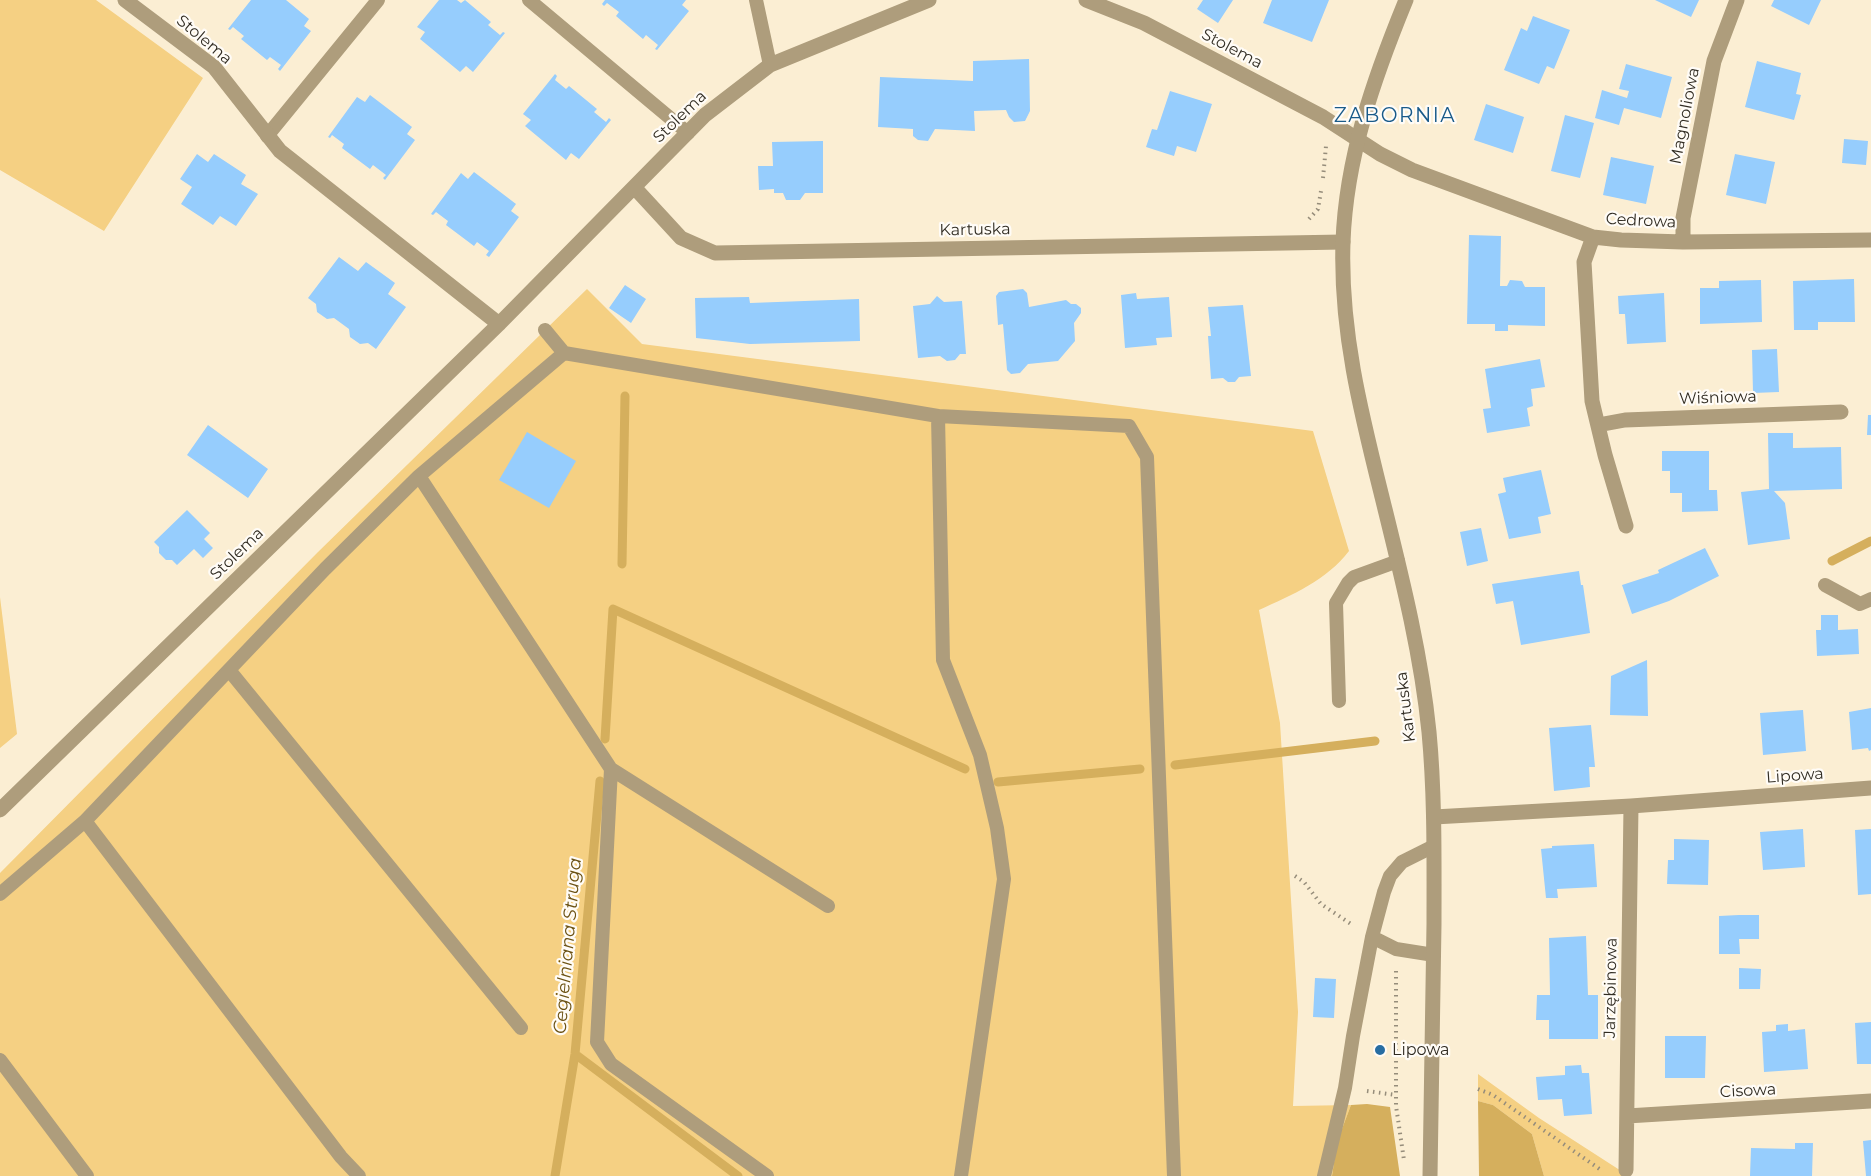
<!DOCTYPE html>
<meta charset="utf-8">
<style>
body{margin:0}
canvas{display:block;background:#fbeed3}
</style>
<canvas width="1871" height="1176"></canvas>
<script>
const g = document.querySelector('canvas').getContext('2d');
g.lineJoin = 'round';
function fillPath(path, color) {
  g.fillStyle = color;
  g.fill(path, 'evenodd');
}
function trace(path, color, width, dash) {
  g.strokeStyle = color;
  g.lineWidth = width;
  g.lineCap = dash ? 'butt' : 'round';
  g.setLineDash(dash || []);
  g.stroke(path);
}
function write(font, color, halo, rows, align = 'center') {
  g.font = font + ' Montserrat,sans-serif';
  g.lineWidth = 4.5;
  g.setLineDash([]);
  g.textBaseline = 'middle';
  g.strokeStyle = halo;
  g.fillStyle = color;
  for (const [text, x, y, turn = 0] of rows) {
    g.save();
    g.translate(x, y);
    g.rotate((+turn || 0) * Math.PI / 180);
    g.textAlign = isNaN(turn) ? turn : align;
    if (halo) g.strokeText(text, 0, 0);
    g.fillText(text, 0, 0);
    g.restore();
  }
}
fillPath(new Path2D(`
 M0 0H96L203 78 104 231 0 170Z
 M587 289 642 344 1313 431 1349 551C1327 580 1292 595 1259 610L1280 723 1298 1012 1293 1106 1351 1105 1337 1142 1332 1176H0V873L318 552Z
 M0 597 17 734 0 748Z
 M1478 1074 1539 1118 1629 1176H1544L1532 1134 1493 1105 1478 1101Z`), '#f5d083');
fillPath(new Path2D(`
 M1478 1101 1493 1105 1532 1134 1544 1176H1479Z
 M1367 1104 1390 1107 1400 1176H1332L1337 1142 1351 1105Z`), '#d5af5d');
trace(new Path2D(`
 M1832 561 1871 541
 M622 564 625 396
 M605 739 613 609 965 769
 M1175 765 1375 741
 M998 782 1140 769
 M575 1054 738 1176
 M555 1176 575 1054 600 781`), '#d5af5d', 9);
fillPath(new Path2D(`
 M251 0H286L309 19 304 26 311 31 280 71 278 69 281 65 270 57 267 60 241 39 244 36 233 27 230 30 228 29Z
 M439 0H457L461 3 465 0 491 22 488 25 500 35 503 32 505 33 473 72 466 66 460 72 420 39 425 32 417 27Z
 M605 0H686L682 5 689 11 657 50 655 49 658 45 646 35 643 39 616 16 619 12 607 3 604 6 602 4Z
 M1203 0H1233L1218 23 1197 9Z
 M1272 0H1329L1312 42 1263 23Z
 M1655 0H1699L1691 17Z
 M1774 0H1821L1809 25 1771 6Z
 M1533 16 1570 30 1554 69 1547 66 1539 84 1504 70 1521 28 1527 31Z
 M1029 59 1030 111 1025 121 1014 122 1009 117 1006 110 974 111 975 131 935 129 928 141 918 140 913 136V129L878 127 880 77 973 81V61Z
 M1757 61 1801 73 1796 94 1801 95 1794 120 1745 107Z
 M1626 64 1672 77 1661 118 1624 108 1619 125 1595 118 1602 90 1627 98 1629 91 1619 89Z
 M555 74 557 76 555 80 566 89 569 86 597 109 594 112 606 122 609 118 611 120 579 159 571 153 566 160 525 126 531 120 523 114Z
 M1170 91 1212 104 1196 152 1177 146 1174 156 1146 147 1152 129 1157 130Z
 M370 95 412 127 407 134 415 140 385 180 383 178 386 175 373 165 370 169 342 148 344 144 332 135 330 138 328 137 357 97 365 102Z
 M1486 104 1524 117 1513 153 1474 140Z
 M1565 115 1594 123 1580 178 1551 171Z
 M1844 139 1868 141 1866 165 1842 163Z
 M823 141V193H805L800 200H786L783 193H774V189L759 190 758 166H773L772 142Z
 M197 154 208 162 214 154 246 175 241 184 258 194 236 226 220 216 213 225 181 204 192 187 180 179Z
 M1735 154 1775 162 1766 204 1726 195Z
 M1611 157 1654 166 1646 204 1603 195Z
 M474 172 516 204 511 211 519 217 489 257 486 255 489 251 477 242 474 246 446 225 448 221 436 212 433 215 431 214 461 173 468 179Z
 M1469 235 1501 236 1500 286H1507L1510 280 1522 281 1525 287H1545V326L1508 325V331H1495V324H1467Z
 M339 257 358 271 366 262 395 283 388 294 406 307 376 349 368 343 360 344 350 337 349 329 334 318 327 319 317 312 316 304 308 298Z
 M1854 279 1855 322H1818V330H1794L1793 281Z
 M1761 280 1762 322 1700 324V288H1719V281Z
 M625 285 646 299 631 323 609 308Z
 M1023 289 1027 293 1029 307 1066 300 1071 304H1076L1081 308V313L1074 323 1075 341 1058 361 1028 364 1020 373 1011 374 1007 370 1003 324 998 325 996 296 999 292Z
 M1136 293 1137 299 1169 297 1172 337 1156 338 1157 345 1125 348 1121 295Z
 M1664 293 1666 342 1627 344 1625 314H1619L1618 296Z
 M937 296 944 302 962 301 966 354H960L955 360 947 361 940 356 918 358 913 306 930 304Z
 M749 297 750 303 859 299 860 341 750 344 696 338 695 298Z
 M1243 305 1251 376 1239 377 1235 382H1228L1223 378 1211 379 1208 336H1211L1208 307Z
 M1777 349 1779 392 1753 393 1752 350Z
 M1540 359 1545 387 1531 389 1533 406 1527 408 1530 426 1487 433 1483 409 1491 408 1485 369Z
 M1868 415H1871V435H1867Z
 M208 425 268 469 248 498 187 455Z
 M527 432 576 461 549 508 499 480Z
 M1768 433H1793V448L1841 447 1842 489 1774 491 1785 503 1790 539 1748 545 1741 492 1769 489Z
 M1662 451H1709V490H1717L1718 511 1682 512V493H1670V471H1662Z
 M1541 470 1551 514 1538 517 1541 533 1509 539 1498 494 1506 492 1503 478Z
 M187 510 210 533 204 539 213 548 203 558 194 549 177 565 172 560H166L159 553V547L154 542Z
 M1481 528 1488 561 1467 566 1460 532Z
 M1705 548 1719 576 1669 601 1632 614 1622 585 1659 573 1658 570Z
 M1579 571 1581 585H1583L1590 633 1521 645 1513 601 1496 604 1492 584Z
 M1821 615H1838V630L1858 629 1859 654 1817 656 1816 630H1821Z
 M1647 660 1648 716 1610 715 1611 676Z
 M1871 708V750L1869 751 1868 748 1852 750 1849 712Z
 M1803 710 1806 751 1763 755 1760 713Z
 M1591 725 1595 767H1589L1590 787 1554 791 1549 728Z
 M1803 829 1805 867 1763 870 1760 832Z
 M1871 829V894L1858 895 1855 830Z
 M1674 839 1709 840 1708 885 1667 884 1668 860H1674Z
 M1594 844 1597 887 1557 889 1558 898H1546L1541 849 1552 848V846Z
 M1739 915H1759V939H1739L1740 954H1719V916Z
 M1586 936 1588 995H1598V1039H1549V1020H1536L1537 995H1550L1549 938Z
 M1739 968 1761 969 1760 989H1739Z
 M1315 978 1336 979 1334 1018 1313 1017Z
 M1871 1022V1064H1857L1855 1023Z
 M1788 1024V1031L1805 1029 1808 1069 1764 1072 1762 1032 1776 1031V1025Z
 M1665 1036H1706L1705 1078H1665Z
 M1581 1065 1582 1073H1589L1592 1114 1564 1116 1562 1099 1538 1100 1536 1077 1565 1075V1066Z
 M1871 1140V1176H1866L1863 1141Z
 M1795 1143H1813L1812 1176H1750L1751 1148 1795 1149Z`), '#96cdfd');
trace(new Path2D(`
 M1323 178 1326 146
 M1309 219 1318 209 1321 191
 M1295 876 1304 882 1321 904 1351 924
 M1396 971V1106L1404 1160
 M1478 1089 1493 1095 1601 1170
 M1367 1091 1396 1095`), '#968d7b', 4, [1.5, 4.5]);
trace(new Path2D(`
 M529 0 688 133
 M756 0 770 65
 M267 136 378 0
 M545 330 564 353 419 476 611 769 597 1042 611 1064 767 1176
 M564 353 938 416 943 660 980 755 997 828 1004 879 961 1176
 M938 416 1129 426 1147 457 1174 1176
 M1825 585 1860 604 1871 599
 M229 670 521 1028
 M1339 701 1336 603 1348 583 1354 577 1398 561
 M611 769 828 906
 M85 821 341 1157 359 1176
 M0 894 85 821 325 569 419 476
 M1372 937 1396 949 1434 955
 M0 1060 87 1176
 M1324 1176 1345 1088 1353 1036 1372 937 1384 892 1390 876 1402 862 1434 846`), '#ae9d7c', 14);
trace(new Path2D(`
 M125 0 214 67 280 151 499 324
 M1086 0 1144 23 1323 117 1380 154 1412 170 1593 237 1621 240 1683 242 1871 240
 M634 187 681 238 715 253 1343 242
 M1593 237 1584 262 1592 401 1605 455 1626 526
 M1683 242V218L1714 61 1737 0
 M1598 425 1625 420 1841 412
 M0 810 499 324 705 115 770 65 929 0
 M1434 817 1631 806 1871 788
 M1627 1116 1871 1101
 M1626 1170 1631 806`), '#ae9d7c', 15);
trace(new Path2D(`
 M1406 0C1374 78 1346 157 1343 242 1340 330 1361 413 1382 497 1401 574 1421 652 1429 732 1435 796 1434 860 1434 924 1433 1008 1431 1092 1430 1176`), '#ae9d7c', 15);
for (const [x, y, r, color] of [
 [1380,1050,6,"#276da2"]
]) {
  const dot = new Path2D();
  dot.arc(x, y, r, 0, 2 * Math.PI);
  g.fillStyle = color;
  g.fill(dot);
  trace(dot, '#fffcf7', 2);
}
write('16px', '#312c22', '#fffcf7', [
 ["Stolema",204,40,40],
 ["Stolema",1232,49,28],
 ["Magnoliowa",1685,116,-79],
 ["Stolema",680,117,-44],
 ["Cedrowa",1641,221,3],
 ["Kartuska",975,230,-1],
 ["Wiśniowa",1718,398,-2],
 ["Stolema",237,554,-44],
 ["Kartuska",1406,707,-97],
 ["Lipowa",1795,776,-4],
 ["Jarzębinowa",1611,988,-89],
 ["Cisowa",1748,1091,-3]
]);
write('16px', '#312c22', '#fffcf7', [
 ["Lipowa",1392,1050]
], 'left');
write('italic 18px', '#6c5213', '#fffcf7', [
 ["Cegielniana Struga",568,946,-85]
]);
g.letterSpacing = '1.5px';
write('20px', '#195a89', '#fffcf7', [
 ["ZABORNIA",1395,116]
]);
g.letterSpacing = '0px';
</script>
